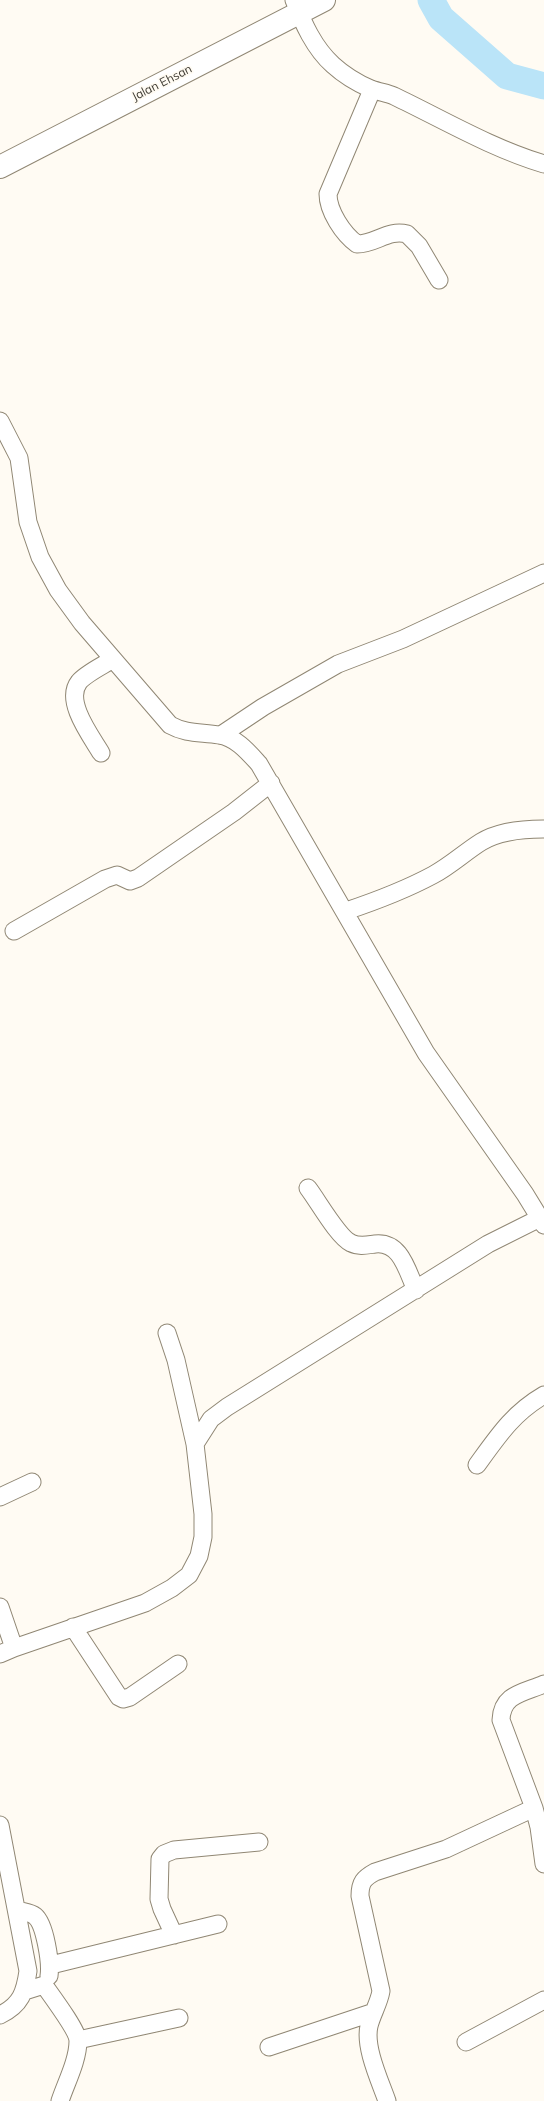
<!DOCTYPE html>
<style>
body{margin:0}
canvas{display:block;background:#fffbf3}
</style>
<canvas width="544" height="2101"></canvas>
<script>
const g = document.querySelector('canvas').getContext('2d');
g.lineJoin = 'round';
function trace(path, color, width, dash) {
  g.strokeStyle = color;
  g.lineWidth = width;
  g.lineCap = dash ? 'butt' : 'round';
  g.setLineDash(dash || []);
  g.stroke(path);
}
function write(font, color, halo, rows, align = 'center') {
  g.font = font + ' Mulish,sans-serif';
  g.lineWidth = 3.5;
  g.setLineDash([]);
  g.textBaseline = 'middle';
  g.strokeStyle = halo;
  g.fillStyle = color;
  for (const [text, x, y, turn = 0] of rows) {
    g.save();
    g.translate(x, y);
    g.rotate((+turn || 0) * Math.PI / 180);
    g.textAlign = isNaN(turn) ? turn : align;
    if (halo) g.strokeText(text, 0, 0);
    g.fillText(text, 0, 0);
    g.restore();
  }
}
trace(new Path2D(`
 M431 0 441 18 507 76 544 86`), '#bae4f8', 27);
const minor = new Path2D(`
 M294 0C303 23 314 48 333 65 344 75 357 83 371 89 379 92 387 93 394 96 444 120 491 148 544 164
 M372 90 328 194C328 211 343 234 357 244 376 244 388 229 407 234L419 246 439 280
 M0 421 19 458 28 522 40 557 58 590 82 623 170 725C186 734 201 732 219 735 236 737 249 753 259 764L426 1053 525 1194 544 1225
 M221 735 263 707 338 664 403 639 544 573
 M101 753C91 736 64 701 79 682 85 674 104 665 113 659
 M346 911C376 901 405 890 433 875 450 866 465 852 481 842 499 831 522 829 543 829
 M14 931 105 879 117 875 130 881 138 878 234 812 271 783
 M308 1188C318 1201 338 1237 351 1243 359 1247 367 1245 375 1244 401 1241 407 1271 416 1290
 M167 1333 176 1360 195 1444
 M477 1465C498 1436 513 1413 544 1395
 M0 1497 32 1482
 M0 1607 14 1648
 M73 1627 119 1697 123 1699 130 1697 178 1664
 M0 1654 14 1648 145 1603 172 1588 189 1575 199 1556 203 1537V1514L195 1444 211 1419 227 1407 488 1244 540 1218
 M544 1684C523 1693 502 1694 501 1720L534 1808 539 1827 544 1864
 M0 1825 28 1971C25 1992 21 2005 0 2015
 M17 1910C22 1912 30 1912 35 1916 45 1924 51 1963 49 1976
 M174 1935 162 1909 159 1899 160 1859 164 1854 174 1850 259 1842
 M51 1965 218 1924
 M25 1991 44 1985C51 1995 78 2031 78 2041 78 2060 66 2083 60 2101
 M78 2040 179 2018
 M466 2042 544 2000
 M269 2047 374 2012
 M387 2101C380 2081 364 2047 369 2026 372 2014 379 2003 381 1991L360 1896C360 1882 364 1878 375 1872L446 1849 534 1808`);
const major = new Path2D(`
 M0 167 324 0`);
trace(minor, '#908774', 19);
trace(major, '#908774', 24);
trace(minor, '#fff', 17);
trace(major, '#fff', 22);
write('12px', '#3f3c34', '#fffbf3', [
 ["Jalan Ehsan",162,83,-27]
]);
</script>
